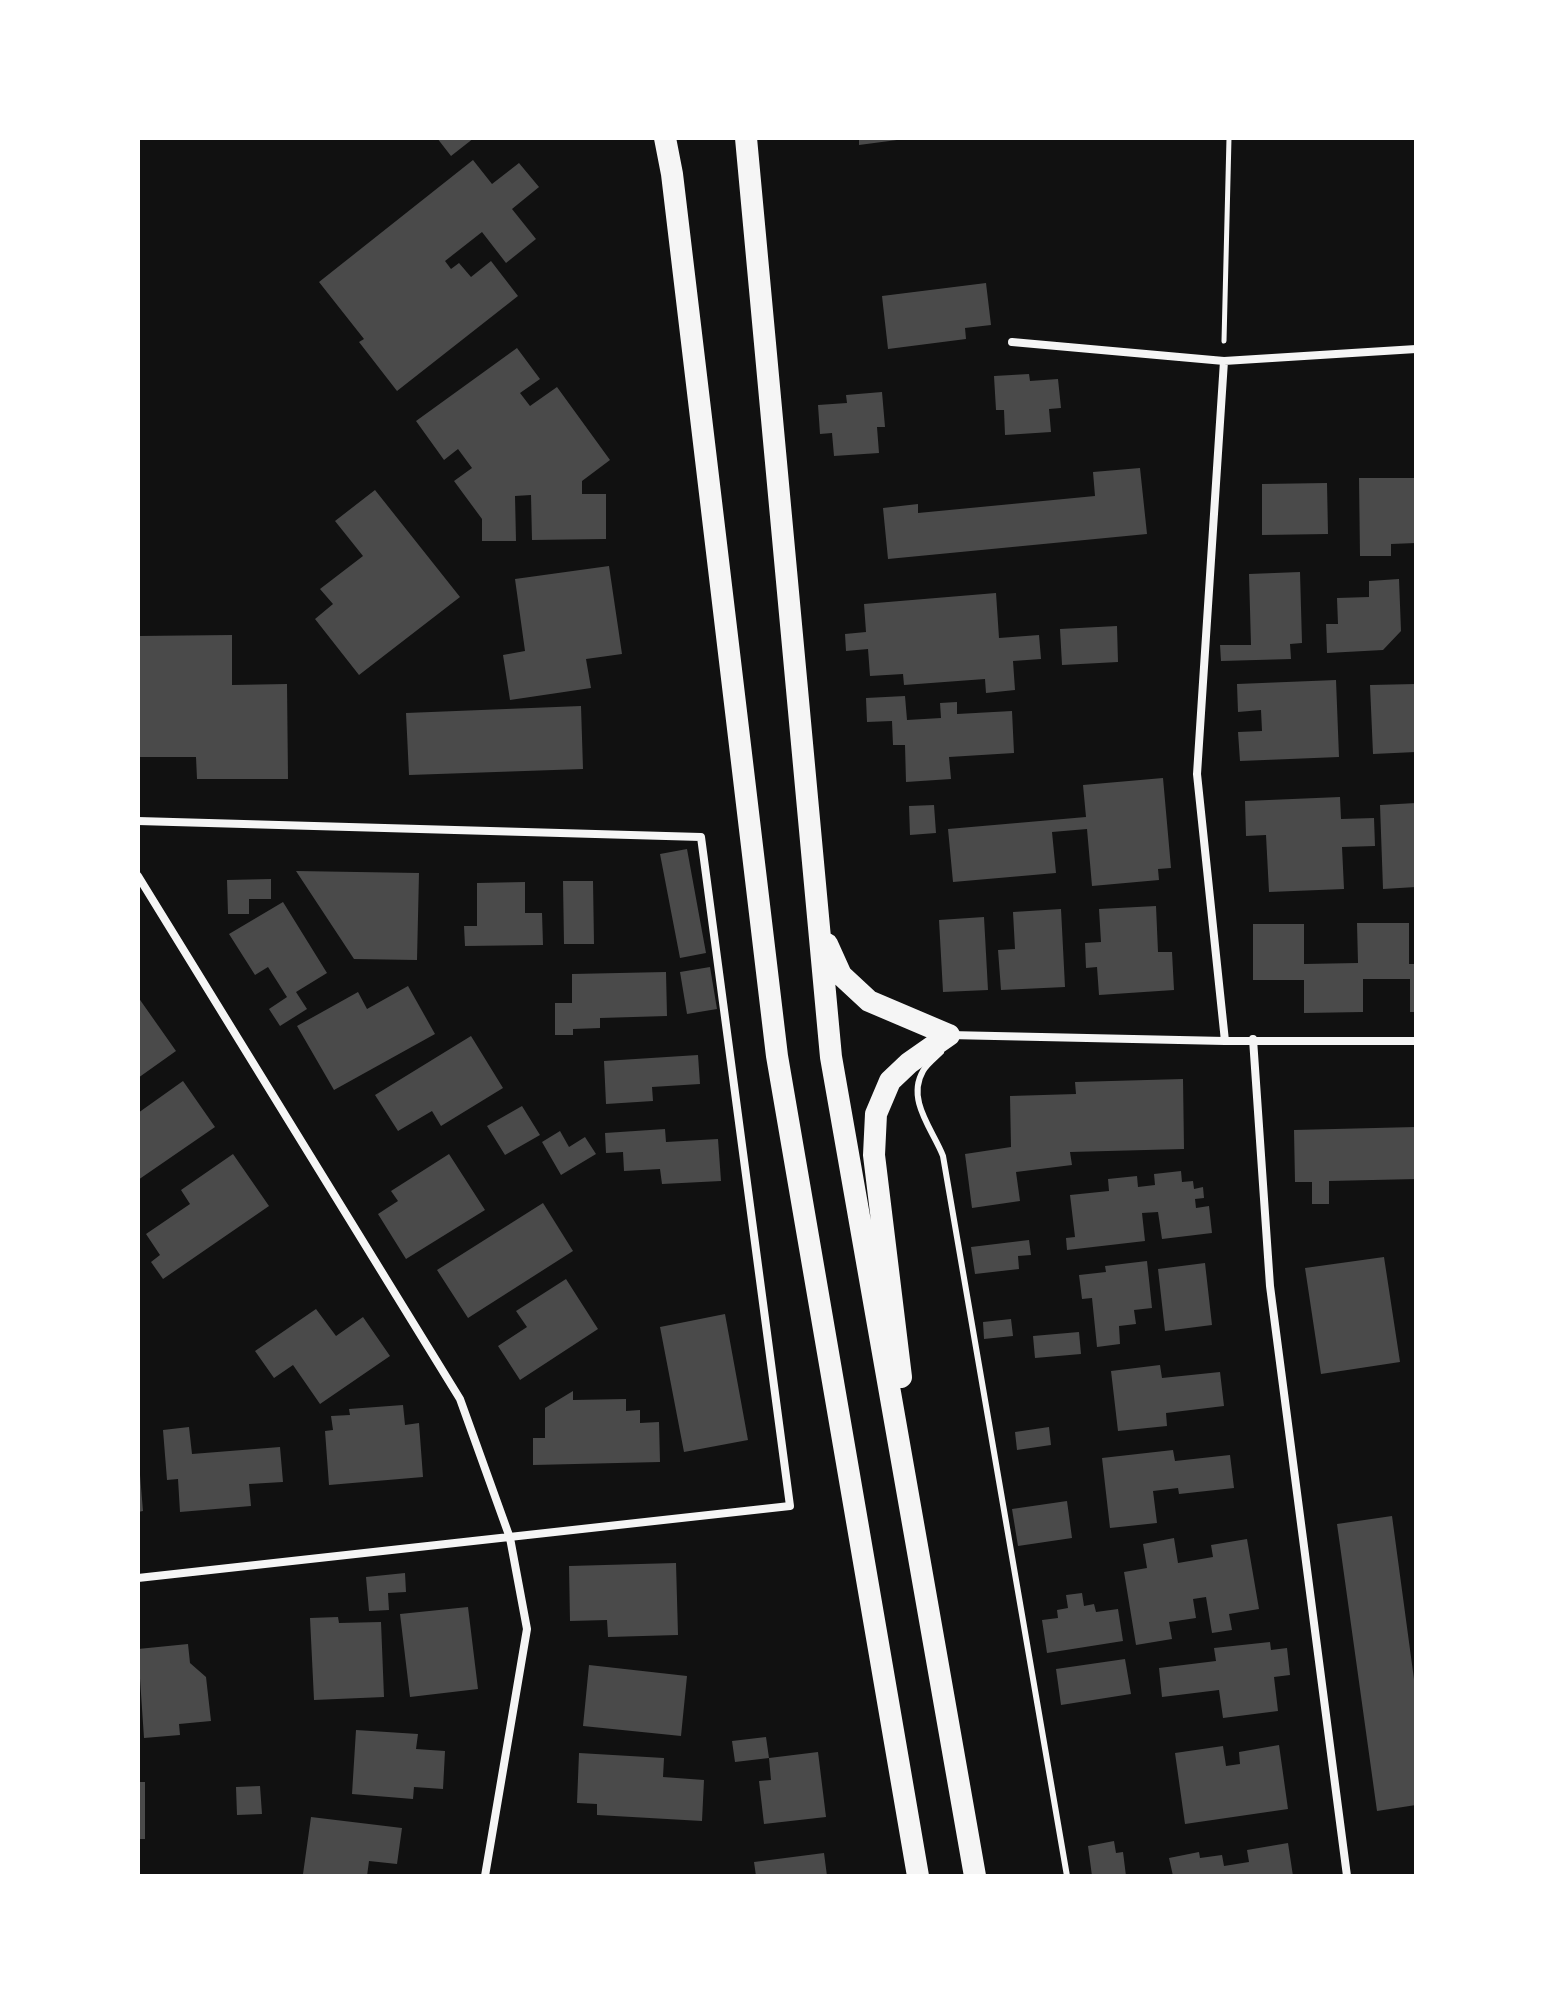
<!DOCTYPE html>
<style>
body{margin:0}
#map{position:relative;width:1554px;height:2014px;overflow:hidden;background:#111;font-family:Bitter,serif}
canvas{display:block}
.frame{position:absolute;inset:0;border:140px solid #fff;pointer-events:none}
</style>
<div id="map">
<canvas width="1554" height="2014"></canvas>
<div class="frame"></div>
</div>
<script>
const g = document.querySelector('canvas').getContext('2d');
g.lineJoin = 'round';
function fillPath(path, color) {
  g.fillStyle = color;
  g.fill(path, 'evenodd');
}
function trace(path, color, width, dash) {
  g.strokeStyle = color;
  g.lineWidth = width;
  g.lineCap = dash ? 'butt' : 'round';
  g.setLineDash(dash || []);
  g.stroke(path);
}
fillPath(new Path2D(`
 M437 138H474L451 156Z
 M859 138H897V140L859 145Z
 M473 160 492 184 519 163 539 187 512 209 536 239 506 263 482 232 445 261 451 269 459 263 471 277 491 261 518 296 397 391 359 342 364 339 319 282Z
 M986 283 991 325 965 328 966 339 888 349 882 296Z
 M517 348 540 379 520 393 530 406 557 387 610 460 582 481V494H606V539L532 540 531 495 515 496 516 541H482V519L454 481 472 468 458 449 444 460 416 421Z
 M1029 374 1030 381 1058 379 1061 408 1049 409 1051 432 1005 435 1004 410H996L994 376Z
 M882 392 885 427H877L879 453 834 456 832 433 820 434 818 405 847 403 846 395Z
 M1140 468 1147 534 888 559 883 508 918 504V513L1095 496 1093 472Z
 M1359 478H1416V543L1391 544V556H1360Z
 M1327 483 1328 534 1262 535V484Z
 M375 490 460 597 359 675 315 619 333 604 320 589 363 556 335 521Z
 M609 566 622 654 586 659 591 688 510 700 503 655 525 651 515 579Z
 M1300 572 1302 643 1290 644 1291 659 1221 661 1220 645H1251L1249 574Z
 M1399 579 1401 631 1383 650 1327 653 1326 624H1338L1337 598 1369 597V581Z
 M996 593 999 638 1039 635 1041 659 1013 661 1015 690 986 693 985 679 904 685 903 674 870 676 868 649 846 651 845 634 866 632 864 604Z
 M1117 626 1118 662 1062 665 1060 629Z
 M232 635V685L287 684 288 779H197L196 757H138V636Z
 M1336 680 1339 757 1240 761 1238 732 1262 731 1261 710 1238 712 1237 684Z
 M1416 684V752L1373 754 1370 685Z
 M905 696 907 720 941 718 940 703 957 702V714L1012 711 1014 753 949 757 951 779 906 782 905 745H893L892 721 867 722 866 698Z
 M581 706 583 769 409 775 406 713Z
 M1163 778 1171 868 1158 869 1159 880 1092 886 1087 829 1052 832 1056 873 953 882 948 829 1086 817 1083 785Z
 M1340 797 1341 819 1374 818 1375 846 1342 847 1344 889 1269 892 1266 835 1246 836 1245 801Z
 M1416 803V887L1383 889 1380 805Z
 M934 805 936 833 910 835 909 806Z
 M687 849 706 953 680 958 660 854Z
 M296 871 419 873 417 960 354 959Z
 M271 879V899H249V914H228L227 880Z
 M563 881H593L594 944H564Z
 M525 882V913H542L543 945 465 946 464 926H477V883Z
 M283 902 327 973 296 992 307 1009 280 1026 269 1009 287 997 268 967 255 975 229 934Z
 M1156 906 1158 952H1172L1174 990 1099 995 1097 967 1086 968 1085 943 1101 942 1099 909Z
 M1061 909 1065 987 1001 990 998 950 1015 949 1013 912Z
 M984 917 988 990 943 992 939 920Z
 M1357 923H1409V964H1416V1012H1410V979H1363V1012L1304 1013V980H1253V924H1304V964L1358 963Z
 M710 967 717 1009 687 1014 680 972Z
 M666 972 667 1016 600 1018V1028L573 1029V1035H555V1003H572V974Z
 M408 986 435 1034 334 1090 297 1026 358 992 367 1009Z
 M138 997 176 1051 138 1078Z
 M471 1036 503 1088 441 1126 432 1111 398 1131 375 1095Z
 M698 1055 700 1084 652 1087 653 1101 606 1104 604 1061Z
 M1183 1079 1184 1149 1070 1152 1072 1165 1016 1172 1020 1201 972 1208 965 1154 1011 1147 1010 1096 1076 1094 1075 1082Z
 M183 1081 215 1127 138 1180V1113Z
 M522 1106 540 1135 505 1155 487 1126Z
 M1416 1127V1179L1329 1181V1204H1312V1182H1295L1294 1130Z
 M665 1129 666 1142 718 1139 721 1181 662 1184 660 1169 624 1171 623 1152 606 1153 605 1133Z
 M560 1131 569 1147 585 1137 596 1154 561 1175 542 1142Z
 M233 1154 269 1206 163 1279 151 1262 160 1255 146 1234 190 1204 181 1190Z
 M449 1154 485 1210 406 1259 378 1214 398 1201 391 1191Z
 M1181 1171 1182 1182 1193 1181 1194 1189 1203 1187 1204 1198 1195 1199 1196 1208 1209 1206 1212 1233 1162 1239 1158 1212 1142 1213 1145 1241 1067 1250 1066 1238 1075 1237 1070 1195 1109 1191 1108 1179 1137 1176 1138 1187 1155 1185 1154 1174Z
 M543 1203 573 1251 468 1318 437 1270Z
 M1029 1240 1031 1255 1018 1256 1019 1269 975 1274 971 1247Z
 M1384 1257 1400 1362 1321 1374 1305 1268Z
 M1147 1261 1152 1308 1134 1310 1136 1324 1119 1326 1120 1344 1097 1347 1092 1298 1082 1299 1079 1275 1106 1272 1105 1266Z
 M1205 1263 1212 1325 1165 1331 1158 1269Z
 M566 1279 598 1329 520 1380 498 1346 527 1327 516 1311Z
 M316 1309 336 1336 363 1317 390 1356 320 1404 293 1365 274 1378 255 1351Z
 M725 1314 748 1440 684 1452 660 1327Z
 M1011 1319 1013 1336 984 1339 983 1322Z
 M1079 1332 1081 1354 1035 1358 1033 1336Z
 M1160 1365 1162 1378 1220 1372 1224 1406 1166 1413 1167 1426 1118 1431 1111 1371Z
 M573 1391V1400L626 1399V1411L640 1410V1423L659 1422 660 1462 533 1465V1438H545V1408Z
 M403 1405 405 1425 419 1423 423 1477 329 1485 325 1431 333 1430 331 1416 350 1415 349 1409Z
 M189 1427 192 1454 280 1447 283 1482 249 1484 251 1506 180 1512 178 1479 167 1480 163 1430Z
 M1049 1427 1051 1445 1017 1450 1015 1432Z
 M1173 1450 1175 1461 1230 1455 1234 1488 1179 1494 1178 1488 1153 1491 1157 1523 1110 1528 1102 1458Z
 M138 1475H140L143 1511 138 1512Z
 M1067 1501 1072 1538 1018 1546 1012 1509Z
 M1392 1516 1416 1694V1805L1377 1811 1337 1524Z
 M1174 1538 1178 1563 1213 1557 1211 1545 1247 1539 1259 1609 1229 1614 1232 1630 1212 1633 1206 1597 1193 1599 1196 1618 1169 1622 1172 1639 1136 1645 1124 1572 1147 1568 1143 1544Z
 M676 1563 678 1635 608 1637 607 1620 570 1621 569 1566Z
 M405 1573 406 1592 388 1593 389 1610 369 1611 366 1577Z
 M1082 1593 1084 1606 1094 1604 1096 1612 1118 1609 1123 1641 1047 1653 1042 1620 1058 1618 1057 1610 1068 1608 1066 1595Z
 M468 1607 478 1689 410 1697 400 1614Z
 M338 1617 339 1623 381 1622 384 1697 314 1700 310 1618Z
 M1270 1642 1271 1650 1287 1648 1290 1675 1274 1677 1278 1711 1223 1718 1219 1690 1162 1697 1159 1668 1216 1661 1214 1648Z
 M188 1644 190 1663 206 1677 211 1721 179 1724 180 1735 144 1738 138 1649Z
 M1125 1659 1131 1694 1061 1705 1056 1669Z
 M589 1665 687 1676 681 1736 583 1726Z
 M356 1730 418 1734 416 1749 445 1751 443 1789 414 1787 413 1799 352 1794Z
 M766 1737 769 1758 818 1752 826 1817 764 1824 759 1781 771 1780 769 1758 735 1762 732 1741Z
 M1279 1745 1288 1809 1185 1824 1175 1753 1223 1746 1226 1766 1240 1764 1239 1752Z
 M579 1753 664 1758 663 1777 704 1780 702 1821 597 1815V1804L577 1803Z
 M138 1782H145V1839H138Z
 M260 1786 262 1814 237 1815 236 1787Z
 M311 1817 402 1828 397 1864 369 1861 367 1876 303 1874Z
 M1114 1841 1116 1853 1123 1852 1126 1876H1092L1088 1846Z
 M1288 1843 1293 1876H1173L1169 1858 1199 1852 1200 1858 1222 1855 1224 1866 1249 1862 1247 1850Z
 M824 1853 827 1876H756L754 1862Z`), '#4a4a4a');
trace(new Path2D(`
 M1224 341 1229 138`), '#f5f5f5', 5);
trace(new Path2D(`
 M941 1052C935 1058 927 1064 923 1071 906 1100 933 1130 943 1156L1067 1876`), '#f5f5f5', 6);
trace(new Path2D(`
 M1012 342 1224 361 1416 349
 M1224 361 1197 774 1225 1041
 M138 821 701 837 790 1506 138 1578
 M138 876 460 1399 510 1538 527 1629 485 1876
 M949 1035 1225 1041H1416
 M1253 1039 1270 1286 1347 1876`), '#f5f5f5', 8);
trace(new Path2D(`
 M665 138 672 174 777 1056 918 1876
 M746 138 831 1057 975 1876
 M827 944 841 975 869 1001 949 1035
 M901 1377 874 1155 876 1114 890 1081 909 1063 949 1035`), '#f5f5f5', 22);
</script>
